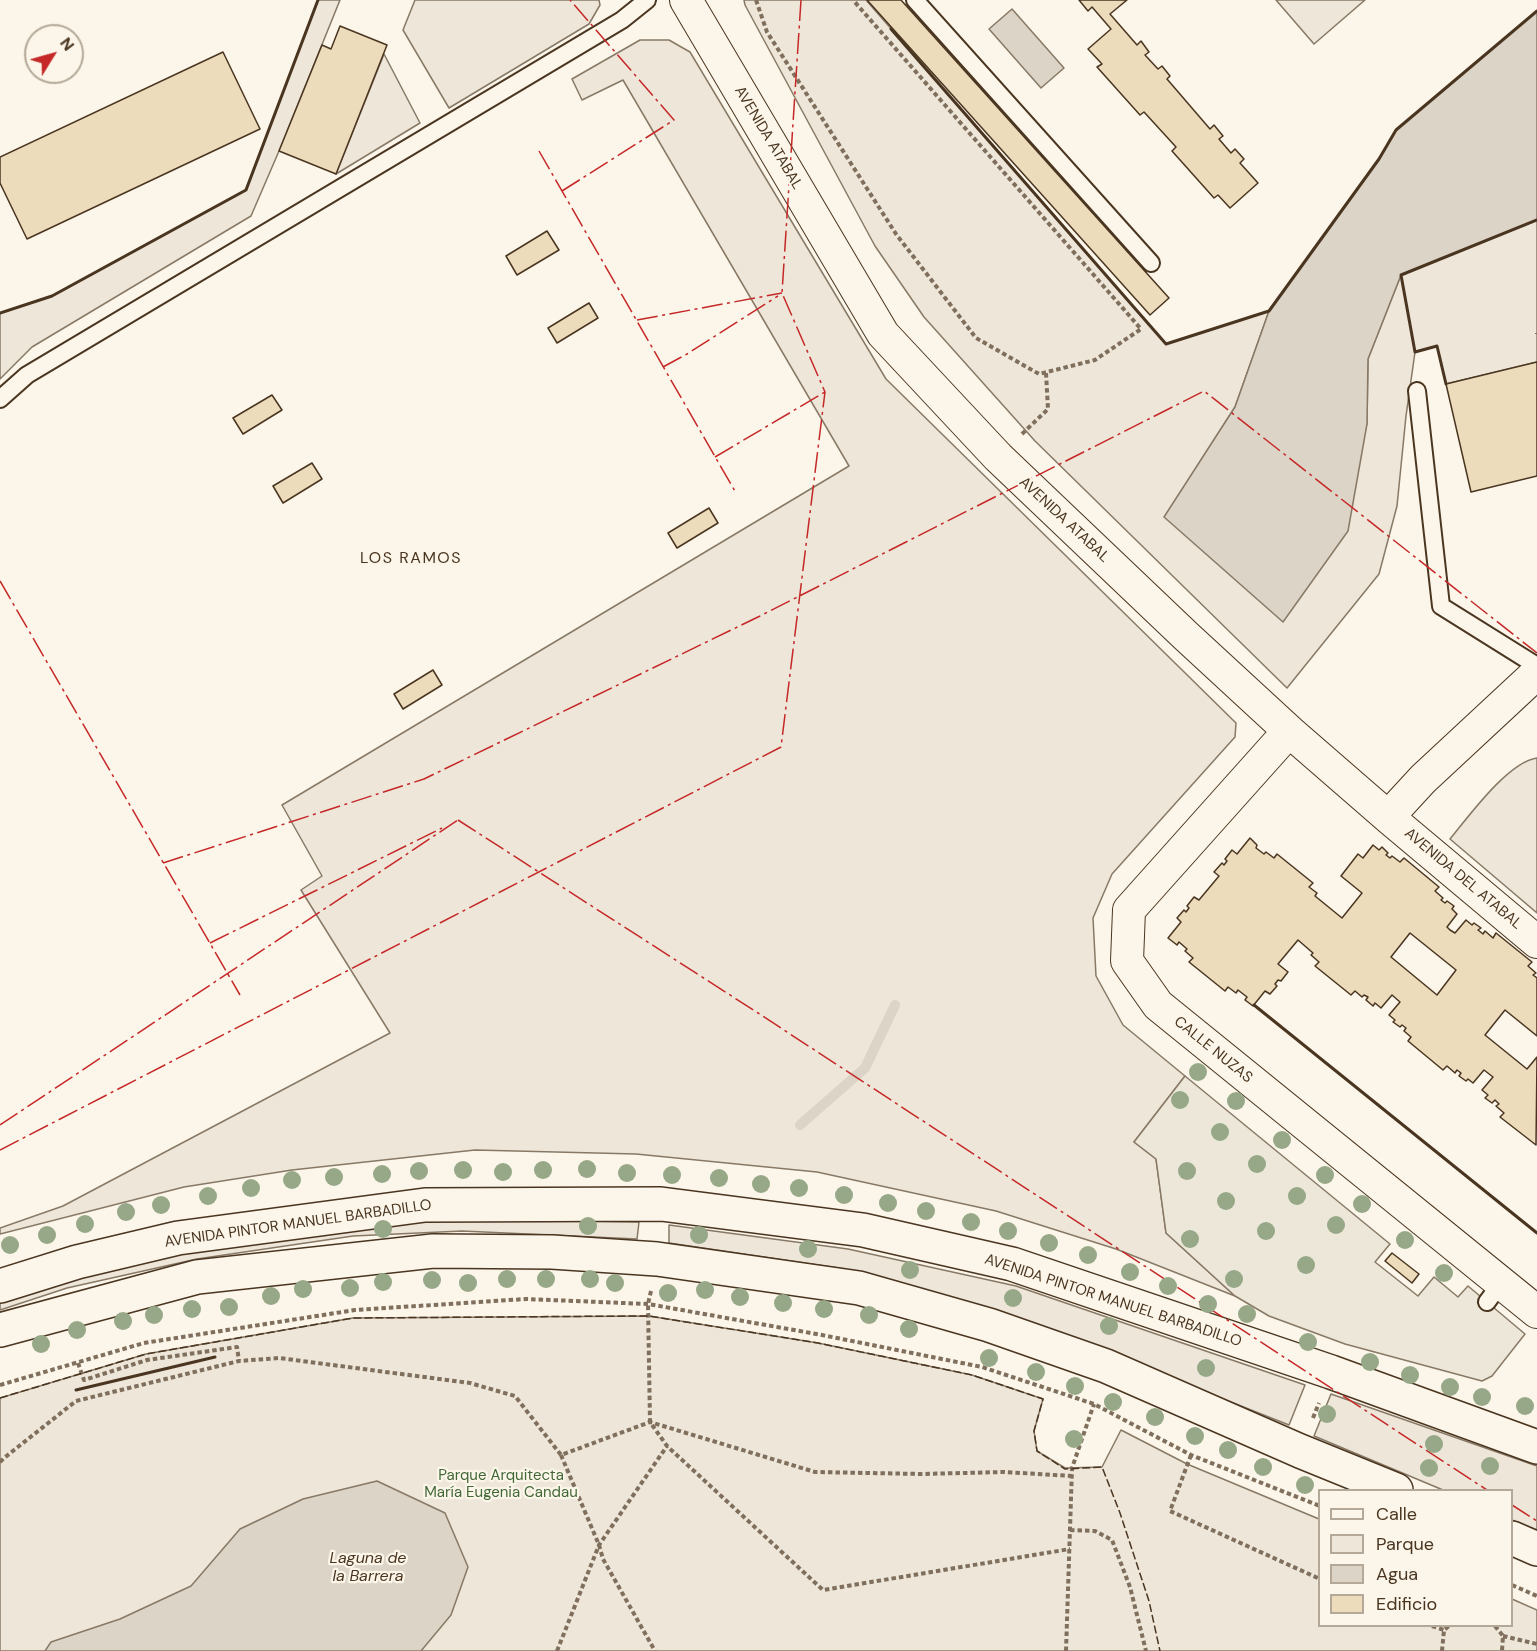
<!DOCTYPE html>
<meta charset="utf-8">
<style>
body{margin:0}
#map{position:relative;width:1537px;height:1651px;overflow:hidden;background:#fbf6e9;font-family:"DM Sans",sans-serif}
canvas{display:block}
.legend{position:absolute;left:1318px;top:1489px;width:195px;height:138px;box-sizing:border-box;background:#fbf6e9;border:2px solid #b4a999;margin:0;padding:8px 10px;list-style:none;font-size:18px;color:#4a3520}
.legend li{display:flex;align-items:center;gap:12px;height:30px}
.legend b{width:30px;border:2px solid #b4a999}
.north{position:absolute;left:24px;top:24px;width:60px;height:60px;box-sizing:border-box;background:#fbf6e9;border:2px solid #b4a999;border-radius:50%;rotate:53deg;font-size:16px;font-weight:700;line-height:24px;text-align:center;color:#4a3520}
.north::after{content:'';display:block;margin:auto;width:21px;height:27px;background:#c62828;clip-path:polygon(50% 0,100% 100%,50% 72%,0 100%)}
</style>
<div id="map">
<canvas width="1537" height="1651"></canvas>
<ul class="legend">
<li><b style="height:8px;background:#fbf6e9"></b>Calle</li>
<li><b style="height:16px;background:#ede6d9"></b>Parque</li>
<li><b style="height:16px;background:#dcd4c6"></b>Agua</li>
<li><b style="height:16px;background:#ecdcbc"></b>Edificio</li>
</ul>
<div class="north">N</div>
</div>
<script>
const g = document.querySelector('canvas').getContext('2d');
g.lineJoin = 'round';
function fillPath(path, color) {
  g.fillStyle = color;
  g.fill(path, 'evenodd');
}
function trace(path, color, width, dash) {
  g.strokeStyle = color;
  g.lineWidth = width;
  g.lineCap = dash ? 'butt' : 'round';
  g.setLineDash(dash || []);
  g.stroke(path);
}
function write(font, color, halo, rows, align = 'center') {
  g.font = font + ' "DM Sans",sans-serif';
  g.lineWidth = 4.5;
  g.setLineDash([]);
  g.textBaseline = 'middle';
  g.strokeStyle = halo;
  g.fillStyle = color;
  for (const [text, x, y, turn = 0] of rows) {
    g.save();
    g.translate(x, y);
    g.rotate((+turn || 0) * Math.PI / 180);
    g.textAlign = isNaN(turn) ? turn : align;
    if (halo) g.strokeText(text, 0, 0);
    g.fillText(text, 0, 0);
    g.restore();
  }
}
const green = new Path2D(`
 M318 0H340L279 151 251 216 32 347 0 379V313L52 296 246 190Z
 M415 0H599L600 5 589 24 449 108 403 30Z
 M744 0H866L1166 344 1269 311 1235 407 1165 517 1367 424 1368 359 1401 275 1537 220V362L1446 384 1437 346 1415 352 1406 416 1397 506 1379 574 1287 688 1035 441 924 317 875 246 745 5Z
 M1276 0H1365L1314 44Z
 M640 40H669L690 52 886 379 1236 723 1235 737 1112 874 1093 918 1096 976 1123 1025 1185 1076 1134 1142 1156 1159 1166 1233 1235 1296 1116 1249 996 1211 817 1172 636 1154 475 1150 292 1170 184 1187 0 1234V1228L63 1206 390 1033 301 890 322 876 282 805 849 466 623 80 582 100 572 79Z
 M384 54 420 123 336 174Z
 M1537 758V913L1450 839C1469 816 1508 762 1537 758Z
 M460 1219 639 1222 637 1239 462 1231 353 1236 197 1259 67 1288 0 1310V1300L63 1281 196 1251 352 1227Z
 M669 1225 848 1249 1016 1286 1305 1385 1289 1425 1008 1314 845 1269 669 1243Z
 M649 1316 818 1343 972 1375 1043 1399 1034 1431 1037 1451 1065 1468 1102 1467 1121 1430 1187 1464 1319 1519 1320 1626H1512V1599L1537 1610V1651H0V1398L146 1354 353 1318Z
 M1331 1394 1537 1466V1530L1512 1520V1490H1443L1314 1436Z`);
fillPath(green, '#ede6d9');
trace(green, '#887966', 1.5);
const parking = new Path2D(`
 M1185 1076 1390 1244 1375 1262 1418 1296 1434 1277 1458 1297 1468 1286 1525 1334 1492 1376 1482 1381 1345 1344 1269 1316 1235 1296 1166 1233 1156 1159 1134 1142Z`);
fillPath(parking, '#ede7d9');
trace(parking, '#887966', 1.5);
const water = new Path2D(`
 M1012 9 1064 68 1041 88 989 29Z
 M1537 11V220L1401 275 1368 359 1367 424 1348 531 1283 622 1164 517 1235 407 1269 311 1379 159 1396 130Z
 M377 1481 445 1513 468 1567 451 1615 421 1651H45L51 1642 120 1619 191 1586 240 1529 303 1499Z`);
fillPath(water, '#dcd4c6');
trace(water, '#887966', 1.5);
trace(new Path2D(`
 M800 1125 865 1068 895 1005`), '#dcd4c6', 10);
const building = new Path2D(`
 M867 0H901L1169 298 1150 315Z
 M1079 0H1127L1110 14 1137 45 1141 41 1149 52 1145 55 1158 69 1162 66 1170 76 1167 79 1210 129 1214 125 1223 136 1219 139 1231 153 1235 149 1244 159 1240 163 1258 183 1230 208 1218 195 1214 198 1172 151 1176 147 1144 112 1140 115 1097 67 1102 64 1088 49 1111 29 1092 7 1088 11Z
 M340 26 387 45 336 174 279 151 322 45 331 49Z
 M223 52 260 129 27 239 0 183V157Z
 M547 231 559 250 517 275 506 256Z
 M589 303 598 318 557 343 548 328Z
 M1537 362V476L1471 492 1446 384Z
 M272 395 282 410 243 434 233 418Z
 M312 463 322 479 283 503 273 486Z
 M709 508 718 523 677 548 668 533Z
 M433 670 442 685 403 709 394 694Z
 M1250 838 1257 845 1256 848 1264 854 1266 852 1274 858 1277 854 1313 883 1309 887 1317 893 1315 896 1342 918 1362 893 1341 876 1358 854 1363 858 1373 845 1379 850 1382 847 1388 853 1386 855 1390 858 1392 856 1400 862 1404 858 1439 887 1435 891 1443 898 1441 900 1445 903 1447 901 1454 906 1452 909 1457 914 1447 927 1450 930 1455 933 1466 920 1472 925 1474 923 1481 928 1478 930 1483 934 1485 931 1493 938 1496 933 1532 962 1528 966 1536 973 1533 975 1537 978V1036L1505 1010 1485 1035 1527 1069 1537 1057 1536 1145 1500 1117 1504 1113 1496 1106 1499 1104 1495 1100 1492 1103 1485 1098 1488 1095 1482 1090 1493 1077 1484 1070 1473 1083 1468 1079 1466 1081 1459 1076 1461 1073 1457 1070 1455 1073 1447 1066 1443 1070 1408 1041 1411 1037 1404 1031 1406 1028 1402 1025 1400 1027 1393 1022 1395 1020 1389 1015 1400 1002 1392 995 1381 1008 1375 1003 1373 1006 1366 1000 1368 997 1364 995 1362 997 1355 991 1351 995 1315 966 1319 962 1311 955 1313 953 1298 940 1278 964 1288 972 1281 981 1278 980 1275 984 1277 986 1270 994 1265 991 1253 1006 1245 1000 1247 997 1238 990 1236 993 1228 987 1225 991 1189 962 1193 958 1185 951 1187 949 1179 942 1177 945 1168 938 1181 922 1177 918 1184 910 1186 912 1189 908 1187 906 1194 897 1199 900 1219 876 1214 872 1222 863 1224 865 1227 861 1225 859 1232 850 1237 854ZM1410 933 1456 970 1437 995 1391 957Z
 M1392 1253 1419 1274 1412 1283 1385 1261Z`);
fillPath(building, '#ecdcbc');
trace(building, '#4a3520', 1.5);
const lane = new Path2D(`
 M915 0 1151 263
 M1417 391 1441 606 1537 666
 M0 399 27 375 622 20 647 0
 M1487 1302 1501 1283`);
const street = new Path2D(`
 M686 0 883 334 998 457 1186 636 1289 731 1388 817 1423 779 1537 673
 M1289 731 1129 910 1127 961 1158 1005 1537 1312
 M1388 817 1537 942`);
const primary = new Path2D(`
 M0 1286 77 1262 178 1238 425 1205 661 1204 863 1230 1012 1264 1331 1372 1537 1447
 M0 1330 197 1277 433 1251 552 1252 657 1259 859 1288 989 1325 1106 1366 1300 1451 1396 1490
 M1512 1538 1537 1549`);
trace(lane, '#4a3520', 20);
trace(street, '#4a3520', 34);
trace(primary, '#4a3520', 36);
trace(new Path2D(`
 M756 0 767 32 896 234 976 338 1039 374 1095 360 1141 329 853 0
 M1537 333V334
 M1022 434 1048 409 1046 373
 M651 1291 648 1304 650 1422 667 1446 823 1590 1070 1549
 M78 1363 84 1380 147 1360 237 1347 239 1361
 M0 1385 144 1343 355 1310 526 1299 648 1304 822 1335 982 1367 1094 1404 1191 1455 1320 1506
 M1313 1418 1319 1403
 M561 1455 599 1545 603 1559 655 1651
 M1191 1455 1170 1511 1320 1579
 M0 1462 4 1458 76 1401 239 1361 279 1358 470 1383 515 1396 561 1455 650 1422 815 1472 922 1474 1004 1472 1072 1476
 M1070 1530 1095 1531 1112 1540 1130 1587 1146 1651
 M1512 1585 1537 1596
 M1432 1626 1444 1630
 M1495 1626 1503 1636 1502 1651
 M1503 1636 1537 1644
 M557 1651 599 1545 667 1446
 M1066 1651 1072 1468 1094 1404
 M1442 1651 1444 1630 1449 1626`), '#7f6f5c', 4, [4.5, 3]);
trace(lane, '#fbf6e9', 16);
trace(street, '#fbf6e9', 32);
trace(primary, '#fbf6e9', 33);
trace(new Path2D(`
 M0 1398 146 1354 353 1318 636 1316H649L818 1343 972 1375 1043 1399 1034 1431 1037 1451 1065 1469 1102 1467 1120 1513 1149 1601 1160 1651`), '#4a3520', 1.5, [8, 3]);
trace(new Path2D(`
 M891 29 1166 344 1269 311 1379 159 1396 130 1537 11
 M0 313 52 296 246 190 318 0
 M1446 384 1437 346 1415 352 1401 275 1537 220
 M1254 1005 1537 1233
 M76 1390 215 1357`), '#4a3520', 3);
trace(new Path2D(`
 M539 151 736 493
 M562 191 674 120 570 0
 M637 320 782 293
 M663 367 687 354 778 296
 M715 457 825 392
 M0 581 240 995
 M458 820 758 1013 1487 1490
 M163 863 424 779 758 617 1204 391 1537 653
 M210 943 442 828
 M0 1125 458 820
 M0 1150 781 747 825 392 782 293 801 0
 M1512 1505 1537 1521`), '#c62828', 1.5, [21, 4.5, 3, 4.5]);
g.fillStyle = '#96a887';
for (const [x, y] of [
 [1198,1072],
 [1180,1100],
 [1236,1101],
 [1220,1132],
 [1282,1140],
 [1257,1164],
 [587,1169],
 [463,1170],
 [543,1170],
 [419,1171],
 [1187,1171],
 [503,1172],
 [627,1173],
 [382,1174],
 [672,1175],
 [1325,1175],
 [334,1177],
 [719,1178],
 [292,1180],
 [761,1184],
 [251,1188],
 [799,1188],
 [844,1195],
 [208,1196],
 [1297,1196],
 [1226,1201],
 [888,1203],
 [1362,1204],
 [161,1205],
 [926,1211],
 [126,1212],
 [971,1222],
 [85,1224],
 [1336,1225],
 [588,1226],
 [383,1229],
 [1008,1231],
 [1266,1231],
 [47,1235],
 [699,1235],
 [1190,1239],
 [1405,1240],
 [1049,1243],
 [10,1245],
 [808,1249],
 [1088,1255],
 [1306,1265],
 [910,1270],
 [1130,1272],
 [1444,1273],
 [507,1279],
 [546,1279],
 [590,1279],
 [1234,1279],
 [432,1280],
 [383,1282],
 [468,1283],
 [615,1283],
 [1168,1286],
 [350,1288],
 [303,1289],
 [705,1290],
 [668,1293],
 [271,1296],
 [740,1297],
 [1013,1298],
 [783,1303],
 [1208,1304],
 [229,1307],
 [192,1309],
 [824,1309],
 [1247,1314],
 [154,1315],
 [869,1315],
 [123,1321],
 [1109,1326],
 [909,1329],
 [77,1330],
 [1308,1342],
 [41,1344],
 [989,1358],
 [1370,1362],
 [1206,1368],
 [1036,1372],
 [1410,1375],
 [1075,1386],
 [1450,1387],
 [1482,1397],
 [1113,1402],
 [1525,1406],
 [1327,1414],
 [1155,1417],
 [1195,1436],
 [1074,1439],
 [1434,1444],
 [1228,1450],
 [1490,1466],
 [1263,1467],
 [1429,1468],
 [1305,1485]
]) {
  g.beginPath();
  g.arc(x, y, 9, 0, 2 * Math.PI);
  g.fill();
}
write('15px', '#4a3520', '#fbf6e9', [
 ["AVENIDA ATABAL",768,138,59],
 ["AVENIDA ATABAL",1064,520,43],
 ["AVENIDA DEL ATABAL",1463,879,40],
 ["CALLE NUZAS",1213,1050,39],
 ["AVENIDA PINTOR MANUEL BARBADILLO",298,1224,-8],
 ["AVENIDA PINTOR MANUEL BARBADILLO",1113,1301,18]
]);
write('15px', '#436837', '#fbf6e9', [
 ["Parque Arquitecta",501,1476],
 ["María Eugenia Candau",501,1493]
]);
g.letterSpacing = '1.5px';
write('16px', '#4a3520', '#fbf6e9', [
 ["LOS RAMOS",411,559]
]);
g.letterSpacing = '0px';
write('italic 16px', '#4a3520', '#fbf6e9', [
 ["Laguna de",368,1559],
 ["la Barrera",368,1577]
]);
</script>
